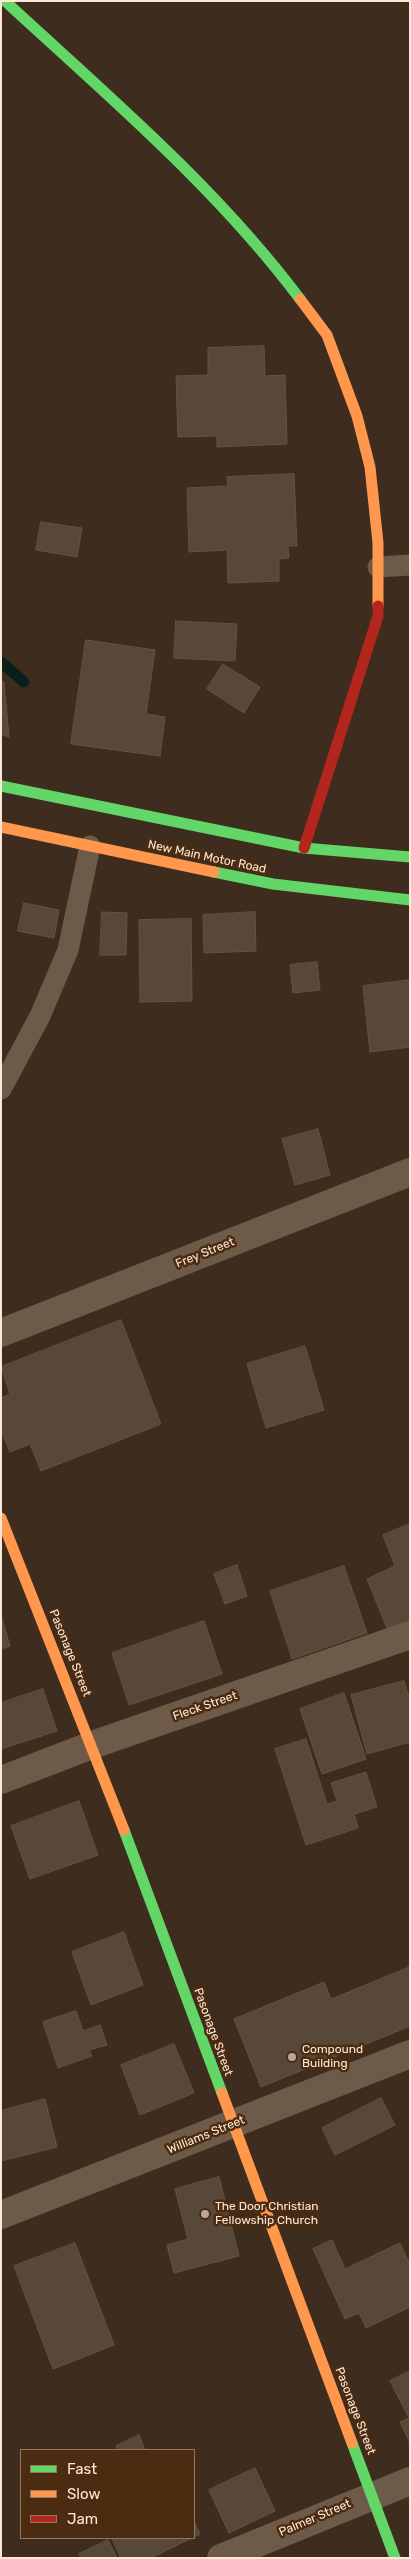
<!DOCTYPE html>
<style>
body{margin:0}
#map{position:relative;width:411px;height:2559px;overflow:hidden;background:#3e2d1e;font-family:Rubik,sans-serif}
canvas{display:block}
.frame{position:absolute;inset:0;border:2px solid #fde8d8;pointer-events:none}
.legend{position:absolute;left:20px;top:2449px;width:175px;height:90px;box-sizing:border-box;background:#4c2c10;border:1px solid #937760;margin:0;padding:6px 9px;list-style:none;font-size:15px;color:#fde8d8}
.legend li{display:flex;align-items:center;gap:10px;height:25px}
.legend b{width:25px;border:1px solid #937760}
</style>
<div id="map">
<canvas width="411" height="2559"></canvas>
<div class="frame"></div>
<ul class="legend">
<li><b style="height:6px;background:#63d668"></b>Fast</li>
<li><b style="height:6px;background:#ff974d"></b>Slow</li>
<li><b style="height:6px;background:#b3261e"></b>Jam</li>
</ul>
</div>
<script>
const g = document.querySelector('canvas').getContext('2d');
g.lineJoin = 'round';
function trace(path, color, width, dash) {
  g.strokeStyle = color;
  g.lineWidth = width;
  g.lineCap = dash ? 'butt' : 'round';
  g.setLineDash(dash || []);
  g.stroke(path);
}
function fillPath(path, color) {
  g.fillStyle = color;
  g.fill(path, 'evenodd');
}
function write(font, color, halo, rows, align = 'center') {
  g.font = font + ' Rubik,sans-serif';
  g.lineWidth = 5;
  g.setLineDash([]);
  g.textBaseline = 'middle';
  g.strokeStyle = halo;
  g.fillStyle = color;
  for (const [text, x, y, turn = 0] of rows) {
    g.save();
    g.translate(x, y);
    g.rotate((+turn || 0) * Math.PI / 180);
    g.textAlign = isNaN(turn) ? turn : align;
    if (halo) g.strokeText(text, 0, 0);
    g.fillText(text, 0, 0);
    g.restore();
  }
}
trace(new Path2D(`
 M1 662 24 682`), '#091f19', 11);
const building = new Path2D(`
 M264 346 265 376 285 375 287 444 217 447V436L178 437 176 376 208 375V348Z
 M294 474 297 546H288L289 558 279 559V581L228 583 227 550 189 552 187 488 228 486 227 477Z
 M41 522 82 528 77 557 36 550Z
 M176 621 237 624 235 661 174 658Z
 M86 640 155 650 146 714 165 717 160 756 71 744Z
 M223 664 260 687 244 713 207 689Z
 M1 681 4 682 9 737 1 734Z
 M24 903 59 910 54 938 18 931Z
 M102 912 127 913 126 955H100Z
 M255 912 256 951 204 953 203 915Z
 M191 919 192 1001 140 1002 139 920Z
 M317 962 320 990 293 993 290 965Z
 M410 980V1047L370 1052 363 986Z
 M318 1129 330 1175 295 1185 282 1139Z
 M121 1320 161 1424 41 1471 30 1444 10 1452 1 1431V1398L10 1394 1 1367Z
 M305 1346 324 1410 266 1428 247 1364Z
 M410 1524V1624L389 1633 367 1579 395 1566 383 1535Z
 M237 1565 247 1596 225 1604 214 1574Z
 M344 1566 367 1633 292 1659 270 1591Z
 M1 1615 10 1646 1 1649Z
 M204 1621 222 1674 129 1705 112 1653Z
 M404 1681 410 1701V1742L367 1754 351 1695Z
 M43 1689 57 1731 1 1749V1703Z
 M344 1693 366 1759 322 1774 300 1709Z
 M306 1739 327 1804 337 1801 331 1783 366 1772 377 1807 354 1814 358 1828 306 1845 275 1749Z
 M79 1801 98 1855 30 1879 11 1826Z
 M124 1932 143 1985 91 2005 72 1952Z
 M410 1967V2026L261 2087 234 2019 324 1982 331 1999Z
 M76 2011 83 2031 100 2025 107 2045 89 2050 92 2056 58 2068 43 2022Z
 M174 2044 194 2093 140 2115 121 2065Z
 M381 2098 395 2125 335 2155 322 2128Z
 M45 2099 57 2147 1 2161V2111Z
 M219 2177 239 2256 174 2273 167 2245 188 2239 175 2189Z
 M332 2240 345 2269 400 2243 410 2265V2307L366 2328 359 2313 345 2319 313 2249Z
 M75 2243 114 2345 53 2369 14 2266Z
 M410 2371V2443L400 2422 409 2418 390 2381Z
 M139 2435 145 2450H118L116 2446Z
 M255 2468 275 2511 229 2533 209 2490Z
 M194 2521 200 2534 194 2537Z
 M112 2538H192L151 2558H121Z
 M108 2540 117 2558H81L79 2554Z`);
fillPath(building, '#584839');
trace(building, '#665241', 1);
trace(new Path2D(`
 M378 567 410 565
 M1 1089 40 1016 68 950 90 846`), '#6e5a49', 21);
trace(new Path2D(`
 M1 1333 410 1172
 M1 1780 92 1745 410 1635
 M1 2215 410 2054
 M221 2558 410 2481`), '#6e5a49', 28);
trace(new Path2D(`
 M5 1C108 96 216 187 300 299
 M1 786 304 848 410 857
 M214 872 273 884 410 900
 M124 1830 222 2093
 M352 2443 395 2558`), '#63d668', 11);
trace(new Path2D(`
 M300 299 327 335 357 416 370 467 378 543V606
 M1 827 214 872
 M1 1518 124 1830
 M222 2093 352 2443`), '#ff974d', 11);
trace(new Path2D(`
 M304 848 378 616V606`), '#b3261e', 11);
for (const [x, y, r, color] of [
 [292,2057,5,"#baa797"],
 [205,2214,5,"#baa797"]
]) {
  const dot = new Path2D();
  dot.arc(x, y, r, 0, 2 * Math.PI);
  g.fillStyle = color;
  g.fill(dot);
  trace(dot, '#4c2c10', 2);
}
write('12px', '#fde8d8', '#4c2c10', [
 ["New Main Motor Road",207,857,12],
 ["Frey Street",205,1253,-22],
 ["Pasonage Street",70,1653,68],
 ["Fleck Street",205,1706,-19],
 ["Pasonage Street",213,2032,70],
 ["Williams Street",206,2135,-22],
 ["Pasonage Street",355,2411,69],
 ["Palmer Street",315,2518,-23]
]);
write('12px', '#fde8d8', '#4c2c10', [
 ["Compound",302,2050],
 ["Building",302,2064],
 ["The Door Christian",215,2207],
 ["Fellowship Church",215,2221]
], 'left');
</script>
